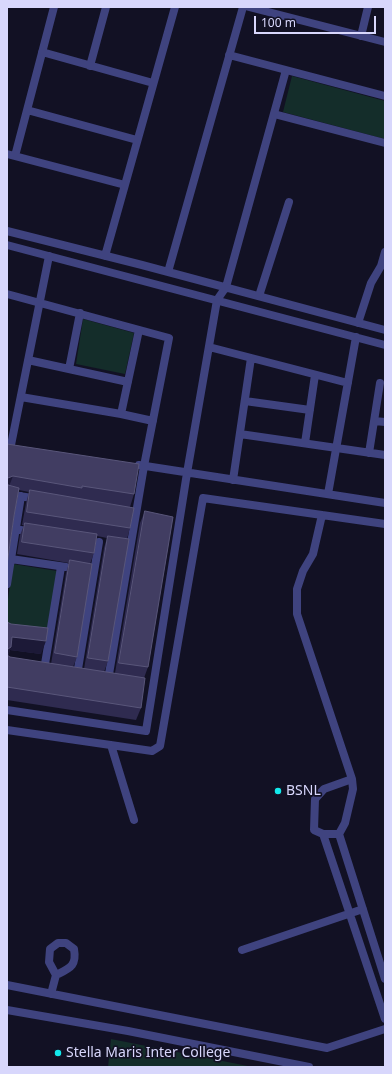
<!DOCTYPE html>
<style>
body{margin:0}
#map{position:relative;width:392px;height:1074px;overflow:hidden;background:#121124;font-family:"Noto Sans",sans-serif}
canvas{display:block}
.frame{position:absolute;inset:0;border:8px solid #d8d7fc;pointer-events:none}
.scale{position:absolute;left:254px;top:16px;width:122px;height:18px;box-sizing:border-box;border:2px solid #d8d7fc;border-top:0;padding-left:5px;font-size:12px;line-height:14px;white-space:nowrap;color:#d8d7fc;-webkit-text-stroke:3px #121124;paint-order:stroke}
</style>
<div id="map">
<canvas width="392" height="1074"></canvas>
<div class="frame"></div>
<div class="scale">100 m</div>
</div>
<script>
const g = document.querySelector('canvas').getContext('2d');
g.lineJoin = 'round';
function fillPath(path, color) {
  g.fillStyle = color;
  g.fill(path, 'evenodd');
}
function trace(path, color, width, dash) {
  g.strokeStyle = color;
  g.lineWidth = width;
  g.lineCap = dash ? 'butt' : 'round';
  g.setLineDash(dash || []);
  g.stroke(path);
}
function write(font, color, halo, rows, align = 'center') {
  g.font = font + ' "Noto Sans",sans-serif';
  g.lineWidth = 3.5;
  g.setLineDash([]);
  g.textBaseline = 'middle';
  g.strokeStyle = halo;
  g.fillStyle = color;
  for (const [text, x, y, turn = 0] of rows) {
    g.save();
    g.translate(x, y);
    g.rotate((+turn || 0) * Math.PI / 180);
    g.textAlign = isNaN(turn) ? turn : align;
    if (halo) g.strokeText(text, 0, 0);
    g.fillText(text, 0, 0);
    g.restore();
  }
}
fillPath(new Path2D(`
 M292 76 385 101V139L283 112Z
 M83 319 134 333 125 374 76 364Z
 M13 564 57 571 48 633 7 627V606Z
 M111 1039 253 1067H108Z`), '#142d2a');
trace(new Path2D(`
 M249 7 385 42
 M361 36 368 7
 M42 52 153 83
 M229 55 385 96
 M90 66 106 7
 M27 110 137 140
 M274 114 385 143
 M7 154 125 185
 M15 156 54 7
 M7 231 142 265 385 330
 M7 245 385 345
 M105 256 175 7
 M168 272 243 7
 M7 294 169 338 144 466 108 680
 M259 296 289 202
 M358 323 371 283 381 266 385 252
 M209 347 348 383
 M28 360 128 382
 M69 369 80 313
 M21 397 121 414 153 421
 M245 401 310 410
 M121 414 139 330
 M374 421 385 422
 M240 434 385 455
 M305 443 315 375
 M11 445 49 256
 M369 453 380 383
 M139 465 385 503
 M233 480 251 358
 M7 494 38 499
 M328 494 356 337
 M322 515 313 554 303 571 297 589V614L352 779
 M15 529 32 532
 M11 559 66 567
 M7 584 21 496
 M44 670 61 567
 M77 675 99 542
 M7 710 146 731 187 473 217 300 226 287 286 70
 M7 730 152 751 160 746 203 498 385 524
 M111 745 134 820
 M352 779 353 789 345 823 339 834H323L314 830 315 799 324 789Z
 M323 834 385 1019
 M339 834 385 979
 M242 950 363 909
 M7 985 327 1048 385 1029
 M51 994 56 975 49 962 50 949 58 943H66L74 949C77 966 70 968 56 975
 M7 1010 128 1031 309 1067`), '#3f437f', 8);
fillPath(new Path2D(`
 M7 444 134 494 130 507V528L127 539 108 661 104 672 115 673 140 523 145 511 148 667 144 678 141 708 136 720 7 700V622L41 654 10 650 8 656 10 657 51 664 66 573 69 563 17 554 20 535 24 525H22L26 503 29 492 19 490 14 516 7 565ZM97 536 107 538 104 548 84 669 73 667 77 657 90 564 94 553Z`), '#2f2b50');
fillPath(new Path2D(`
 M13 476 8 489H7V479L8 478Z
 M12 637 46 641 41 654 10 650 7 658V650Z`), '#1c1937');
const building = new Path2D(`
 M7 444 139 464 134 494 82 486V488L13 476 8 478 7 479Z
 M7 483 8 485 19 488 14 516 7 565Z
 M30 490 134 508 130 528 27 512Z
 M145 511 173 517 148 667 119 663Z
 M25 523 97 534 94 553 22 542Z
 M108 536 129 539 108 661 88 658Z
 M70 560 92 564 77 657 55 653Z
 M7 622 11 624 48 628 46 641 12 637 11 647 8 649 7 650Z
 M7 655 10 657 145 678 141 708 7 687Z`);
fillPath(building, '#413d62');
trace(building, '#59567a', 1);
for (const [x, y, r, color] of [
 [278,791,4,"#13e9ec"],
 [58,1053,4,"#13e9ec"]
]) {
  const dot = new Path2D();
  dot.arc(x, y, r, 0, 2 * Math.PI);
  g.fillStyle = color;
  g.fill(dot);
  trace(dot, '#121124', 1.5);
}
write('14px', '#d8d7fc', '#121124', [
 ["BSNL",286,791],
 ["Stella Maris Inter College",66,1053]
], 'left');
</script>
